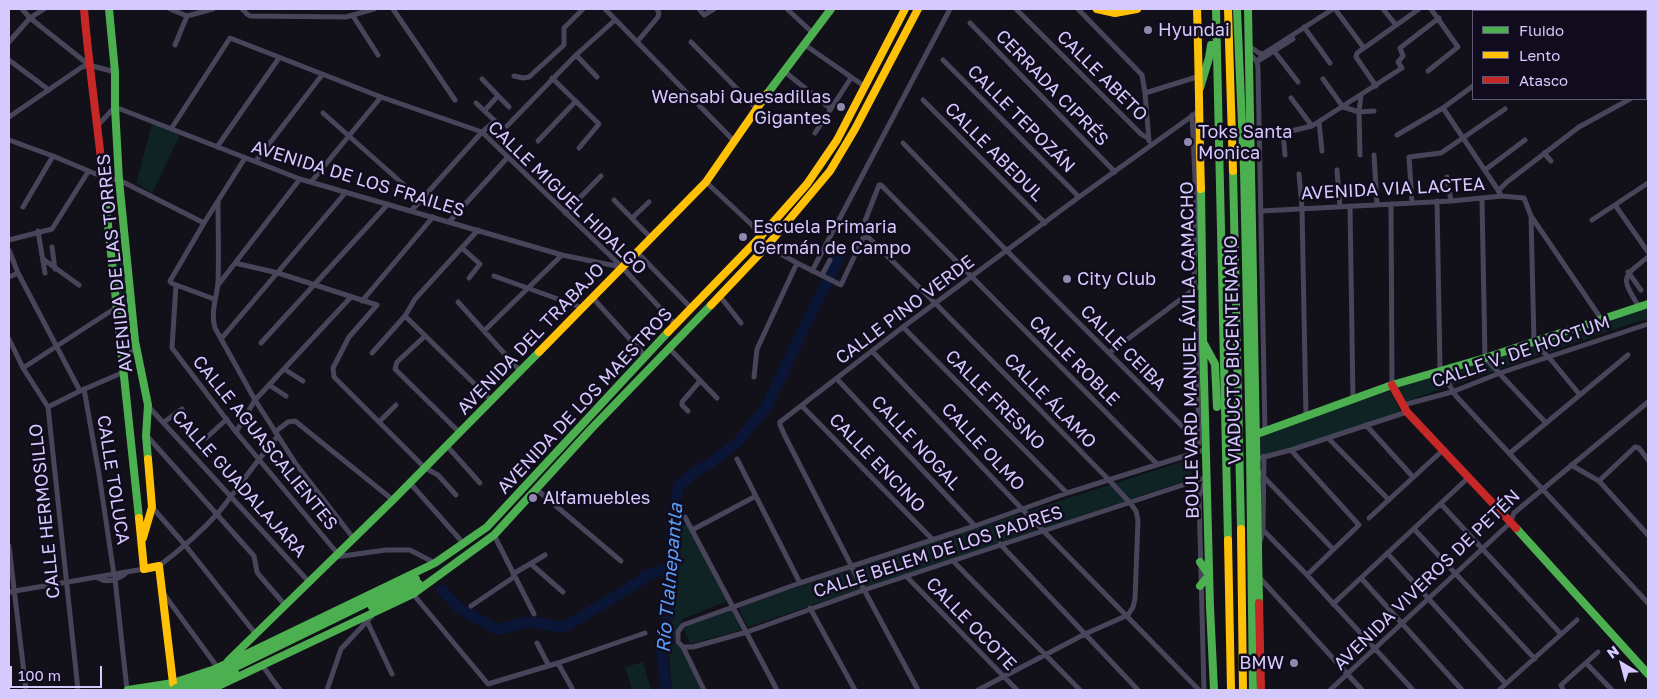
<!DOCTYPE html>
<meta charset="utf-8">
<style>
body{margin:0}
#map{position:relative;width:1657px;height:699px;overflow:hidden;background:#121019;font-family:"Golos Text",sans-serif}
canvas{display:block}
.frame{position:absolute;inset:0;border:10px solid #d5c9fd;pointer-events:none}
.legend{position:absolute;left:1472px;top:10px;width:175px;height:90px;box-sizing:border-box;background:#110c1d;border:1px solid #5f5877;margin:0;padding:6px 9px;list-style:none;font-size:15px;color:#d5c9fd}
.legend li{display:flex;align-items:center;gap:10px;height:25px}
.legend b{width:25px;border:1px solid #5f5877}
.north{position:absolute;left:1597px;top:639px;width:50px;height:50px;-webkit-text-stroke:4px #110c1d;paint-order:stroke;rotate:323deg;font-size:14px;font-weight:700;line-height:20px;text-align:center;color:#d5c9fd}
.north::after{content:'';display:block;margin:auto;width:18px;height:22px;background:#d5c9fd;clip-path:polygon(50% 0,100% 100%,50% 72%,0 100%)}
.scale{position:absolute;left:10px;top:666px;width:92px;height:22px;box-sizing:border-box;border:2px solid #d5c9fd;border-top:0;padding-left:6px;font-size:15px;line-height:18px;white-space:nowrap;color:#d5c9fd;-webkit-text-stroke:4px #110c1d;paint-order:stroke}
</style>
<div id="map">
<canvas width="1657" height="699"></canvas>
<div class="frame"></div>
<ul class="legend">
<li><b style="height:6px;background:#4caf50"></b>Fluido</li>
<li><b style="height:6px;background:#ffc107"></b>Lento</li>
<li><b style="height:6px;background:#c62828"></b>Atasco</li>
</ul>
<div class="north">N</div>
<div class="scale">100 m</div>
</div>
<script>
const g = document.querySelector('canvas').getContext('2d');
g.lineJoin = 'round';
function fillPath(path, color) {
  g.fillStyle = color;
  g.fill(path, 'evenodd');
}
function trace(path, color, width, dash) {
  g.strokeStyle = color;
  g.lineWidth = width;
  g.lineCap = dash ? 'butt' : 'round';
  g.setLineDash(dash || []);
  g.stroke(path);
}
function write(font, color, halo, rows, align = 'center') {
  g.font = font + ' "Golos Text",sans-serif';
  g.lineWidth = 5;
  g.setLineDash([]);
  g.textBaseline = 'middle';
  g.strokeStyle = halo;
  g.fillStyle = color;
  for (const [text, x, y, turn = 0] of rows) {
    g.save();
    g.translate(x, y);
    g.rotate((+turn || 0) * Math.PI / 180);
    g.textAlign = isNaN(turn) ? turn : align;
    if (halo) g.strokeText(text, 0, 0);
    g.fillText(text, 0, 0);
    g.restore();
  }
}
fillPath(new Path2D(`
 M152 124 180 135 152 193 136 183Z
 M129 261 135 303 118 306 112 263Z
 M1648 300V319L1633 323 1404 402 1395 384 1620 312Z
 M1390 391 1402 413 1256 463 1257 434Z
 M1190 459 1192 479 1045 528 1029 511Z
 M1019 514 1036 531 866 587 856 568Z
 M687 523 728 601 682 619 673 643 683 647 701 690H672L668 639 678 584 677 529Z
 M852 569 861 589 748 627 738 607Z
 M731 610 742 630 690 644 684 629 690 625Z
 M643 662 651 690H632L625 667Z`), '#0f2224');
trace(new Path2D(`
 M442 590 459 608 496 629 506 628 521 623 533 622 558 627 568 625 642 580 645 576 672 566
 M666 690 661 645 670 604 672 517 679 486 694 472 709 464 736 444 766 407 841 253`), '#0b1535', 11);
trace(new Path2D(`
 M22 9 30 18 89 65
 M170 9 187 16 213 9
 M242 9 247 14 250 16 346 17 374 9
 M393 9 455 100
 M605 9 733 140
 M699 9 704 15 714 9
 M787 9 814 34
 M1016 9 1141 134 1149 139
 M1078 9 1142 75 1145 93 1149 141
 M1335 9 1364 48
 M1383 9 1396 25
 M353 16 378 55
 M970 23 1115 172
 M1304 27 1330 63
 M9 42 30 18 44 9
 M637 42 658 17 659 13 657 9
 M691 42 756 108
 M175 45 187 16
 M805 45 864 86
 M1249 46 1259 53 1263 54
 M1274 51 1298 82
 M1250 54 1257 62 1258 68 1265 431
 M576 55 597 77
 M9 60 49 90
 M943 60 1079 197
 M1260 60 1293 39
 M1257 62 1263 54 1333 9
 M1428 71 1458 47 1431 9
 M785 72 831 109
 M514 76 523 78 529 77 564 45V28L583 9
 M552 78 599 124 579 148
 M482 79 509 107
 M1323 79 1343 107
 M1376 86 1356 57 1357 53 1419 9
 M1646 90 1648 89
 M1145 93 1200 76
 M1291 98 1312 126
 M923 100 1045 223
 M1343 107 1359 112 1374 111
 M1443 108 1500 193
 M484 111 498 96
 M323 113 421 200
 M1192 115 1196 200 1194 289
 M9 117 82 67 89 65 115 72
 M1319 122 1322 151
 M98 125 115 107 300 179 562 255 621 267
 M507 126 576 55 615 20
 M171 129 230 38 381 97 482 132 622 267 675 324
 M815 133 851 78
 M1259 133H1283L1312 126 1402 68 1398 62 1403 56 1400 48 1439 18
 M1283 133 1285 155
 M1397 135 1443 108 1473 86
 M9 140 53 156 103 177 119 180 204 223
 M538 141 576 101
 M903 143 1003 247 1199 443
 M217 147 279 58
 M1544 153 1551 161
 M1360 155 1359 112 1361 95
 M1374 155 1377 205
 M256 161 322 75
 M1337 170 1340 207
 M1485 170 1525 140
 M1299 174 1302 208 1306 417
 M1447 177 1451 201
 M311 182 381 97
 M706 182 752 225 767 246 797 263 841 285 863 238 868 237 935 303 1109 480 1131 504 1136 511 1138 520 1135 599 1133 607 1128 615 1085 634 978 690
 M1498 191 1507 182 1579 127 1630 99
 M1482 199 1485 358 1546 423
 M614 200 651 238
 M218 201C218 228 219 255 218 282 217 298 210 312 215 328L255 400 296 464 354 539
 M1437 201 1440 370 1456 396 1648 603
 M1412 203 1409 157 1441 153 1505 109
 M1391 204 1392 385
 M1615 205 1648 252
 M1350 206 1353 400
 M23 207 53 156
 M411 211 482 132 495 121 476 103
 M1261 211 1451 201 1502 196 1524 198 1531 216 1602 320
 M565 213 601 176
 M1531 216 1534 342 1552 361 1580 395
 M632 218 649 202
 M1592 220 1648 183
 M865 221 879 185H881L1157 464
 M449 222 508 157
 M38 231 45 273
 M9 240 52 229 88 172
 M52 247 55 269
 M462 248 480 264 469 278
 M9 250 18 273 80 391
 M637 252 691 308
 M43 259 79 285
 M235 263 278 273 377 305 349 337 333 368 334 377 425 468 438 475 456 495
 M812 271 950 9
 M1628 272 1641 290
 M822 275 830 260
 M494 276 583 308
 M9 277 18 273
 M176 285 172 348 236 432 338 554
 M218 285 300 179
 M719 295 741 323
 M593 298 645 356
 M214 299 171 283 170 281 204 223 245 158
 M362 301 433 217
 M458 302 521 372
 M1639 307C1621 277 1621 278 1648 257
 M405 316 492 401
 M903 327 1067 493
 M484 331 562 255
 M425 336 397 362 395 369 460 433
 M9 339 23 368 48 407 78 690
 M221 339 346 192
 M261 343 388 204
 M669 348 717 398
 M872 351 1023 510 1199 690
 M372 353 405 316 415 299 478 230
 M1109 353 1197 287
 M23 368 117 307
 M284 369 303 381
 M754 377 757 349 797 263
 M837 379 975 526
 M269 385 286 396
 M84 389 99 474 114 575
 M1403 405 1452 392 1500 373 1648 324
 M148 406 309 582
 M802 406 933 540
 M48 407 80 391 124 372 134 344
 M688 411 682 405V402L700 381
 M164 422 182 409
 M379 422 396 405
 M1366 425 1413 477
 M236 432 255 400 351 297
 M275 432 288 422 295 421 393 500
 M147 436 254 556 257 572 260 576 285 605
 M206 438 227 419
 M1328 438 1389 500
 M1199 443 1196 328 1203 319
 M447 446 480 483
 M1291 450 1359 525 1307 575
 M1510 453 1628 355
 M737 459 800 583
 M1256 459 1291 450 1407 412
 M1571 465 1599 481 1648 535
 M1257 470 1333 549
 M1599 481 1635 447 1639 448 1648 460
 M410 483 464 544
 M536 489 621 561
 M1441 504 1561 634
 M152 507 185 545 255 633
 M685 517 777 690
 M1369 518 1443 450
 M1414 529 1535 659
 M692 530 756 496
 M1263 530 1307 575 1413 690
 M494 535 534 614
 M1260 542 1263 530 1264 456
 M1000 544 1138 690
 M9 546 26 690
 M1387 553 1506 684
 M335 557 386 550H410L435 563
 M953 561 1080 690
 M531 564 563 592
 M159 566C180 550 201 532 219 512 239 487 257 460 278 436
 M513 574 545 555
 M906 576 1017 690
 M1258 576 1362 690
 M98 578C107 583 117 580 125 574
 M1361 578 1462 690
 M115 579 127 690
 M9 592 144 569
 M163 593 218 668
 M413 594 488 684 558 663 645 633
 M1333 604 1469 477
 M471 606 514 577
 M810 608 855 690
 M367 621 392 674
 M537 643 549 666
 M683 647H693L747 632 864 590 1207 477
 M558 663 573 690
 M1586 663 1612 690
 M262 665 280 690
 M327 690 341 649 372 616
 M704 690 683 647 678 642V632L683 625 800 583 975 526 1067 493 1207 449
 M918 690 854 571 785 436 780 425V422L903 327 1079 197 1199 111
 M1204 690 1199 496 1205 482
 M1330 690 1510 523 1514 513 1648 402
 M1499 690 1577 620
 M1563 690 1561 685 1598 652`), '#48455a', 5);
trace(new Path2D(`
 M109 9 115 72V107L119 180 135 341 148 405 146 436 148 459
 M1216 9 1228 540
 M1237 9 1244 170
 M1248 9 1259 603
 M1200 88 1209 58 1211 45
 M767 94 831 9
 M1233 171 1241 529
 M104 187 139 518
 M1201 189 1203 342 1210 607 1214 690
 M1203 342 1215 364 1217 407
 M1257 434 1392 385 1485 358 1648 304
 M1250 452 1253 690
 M1516 528 1648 674
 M1200 562 1209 575 1200 586
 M228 661 393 500 539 352
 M128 690 173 683 215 669 435 563 487 527 668 332
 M166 690 176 688
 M210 690 413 594 494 535 591 429 711 305`), '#4caf50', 8);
trace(new Path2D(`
 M1097 9 1115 13 1137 9
 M1197 9C1199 69 1199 129 1201 189
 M1228 9 1233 171
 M711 305 767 246 830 171 855 129 918 9
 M668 332 761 236 807 184 837 140 905 9
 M539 352 706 182 767 94
 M139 518 144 569 159 566 173 683
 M1241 529 1243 690
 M143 538 152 507 148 459
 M1228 540 1231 690`), '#ffc107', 8);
trace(new Path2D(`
 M84 9C89 68 98 127 104 187
 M1392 385 1407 412 1516 528
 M1259 603 1261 690`), '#c62828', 8);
trace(new Path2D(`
 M1244 170 1250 452
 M372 607 419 584
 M176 688 204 680 232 669 416 579
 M191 690 210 684 235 672`), '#4caf50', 8);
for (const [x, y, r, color] of [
 [1148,30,5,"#9188ad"],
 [841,107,5,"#9188ad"],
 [1188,142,5,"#9188ad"],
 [743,237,5,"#9188ad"],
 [1067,279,5,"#9188ad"],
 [533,498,5,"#9188ad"],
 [1294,663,5,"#9188ad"]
]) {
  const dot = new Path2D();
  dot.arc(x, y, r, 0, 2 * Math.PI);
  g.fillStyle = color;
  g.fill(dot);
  trace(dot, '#110c1d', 2);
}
write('18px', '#d5c9fd', '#110c1d', [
 ["Hyundai",1158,30],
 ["Wensabi Quesadillas",831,97,"right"],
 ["Gigantes",831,118,"right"],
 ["Toks Santa",1198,132],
 ["Monica",1198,153],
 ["Escuela Primaria",753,227],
 ["Germán de Campo",753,248],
 ["City Club",1077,279],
 ["Alfamuebles",543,498],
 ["BMW",1284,663,"right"]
], 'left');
write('18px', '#d5c9fd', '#110c1d', [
 ["CALLE ABETO",1102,76,45],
 ["CERRADA CIPRÉS",1052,88,46],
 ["CALLE TEPOZÁN",1021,119,45],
 ["CALLE ABEDUL",994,152,45],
 ["AVENIDA DE LOS FRAILES",358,179,17],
 ["AVENIDA VIA LACTEA",1393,189,-3],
 ["CALLE MIGUEL HIDALGO",567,198,44],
 ["AVENIDA DE LAS TORRES",115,263,-96],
 ["CALLE PINO VERDE",905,310,-37],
 ["AVENIDA DEL TRABAJO",531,339,-46],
 ["CALLE CEIBA",1123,348,45],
 ["BOULEVARD MANUEL ÁVILA CAMACHO",1190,350,-91],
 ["VIADUCTO BICENTENARIO",1233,350,-91],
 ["CALLE V. DE HOCTUM",1521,352,-19],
 ["CALLE ROBLE",1074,361,45],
 ["CALLE FRESNO",995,400,45],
 ["AVENIDA DE LOS MAESTROS",585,401,-47],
 ["CALLE ÁLAMO",1050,401,46],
 ["CALLE AGUASCALIENTES",265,443,51],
 ["CALLE NOGAL",916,443,47],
 ["CALLE OLMO",983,447,47],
 ["CALLE ENCINO",877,463,46],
 ["CALLE TOLUCA",113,480,81],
 ["CALLE GUADALAJARA",239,484,48],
 ["CALLE HERMOSILLO",45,511,-96],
 ["CALLE BELEM DE LOS PADRES",938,552,-18],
 ["AVENIDA VIVEROS DE PETÉN",1427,580,-44],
 ["CALLE OCOTE",971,624,46]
]);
write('italic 19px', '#5a9ffa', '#110c1d', [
 ["Río Tlalnepantla",670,578,-85]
]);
</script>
